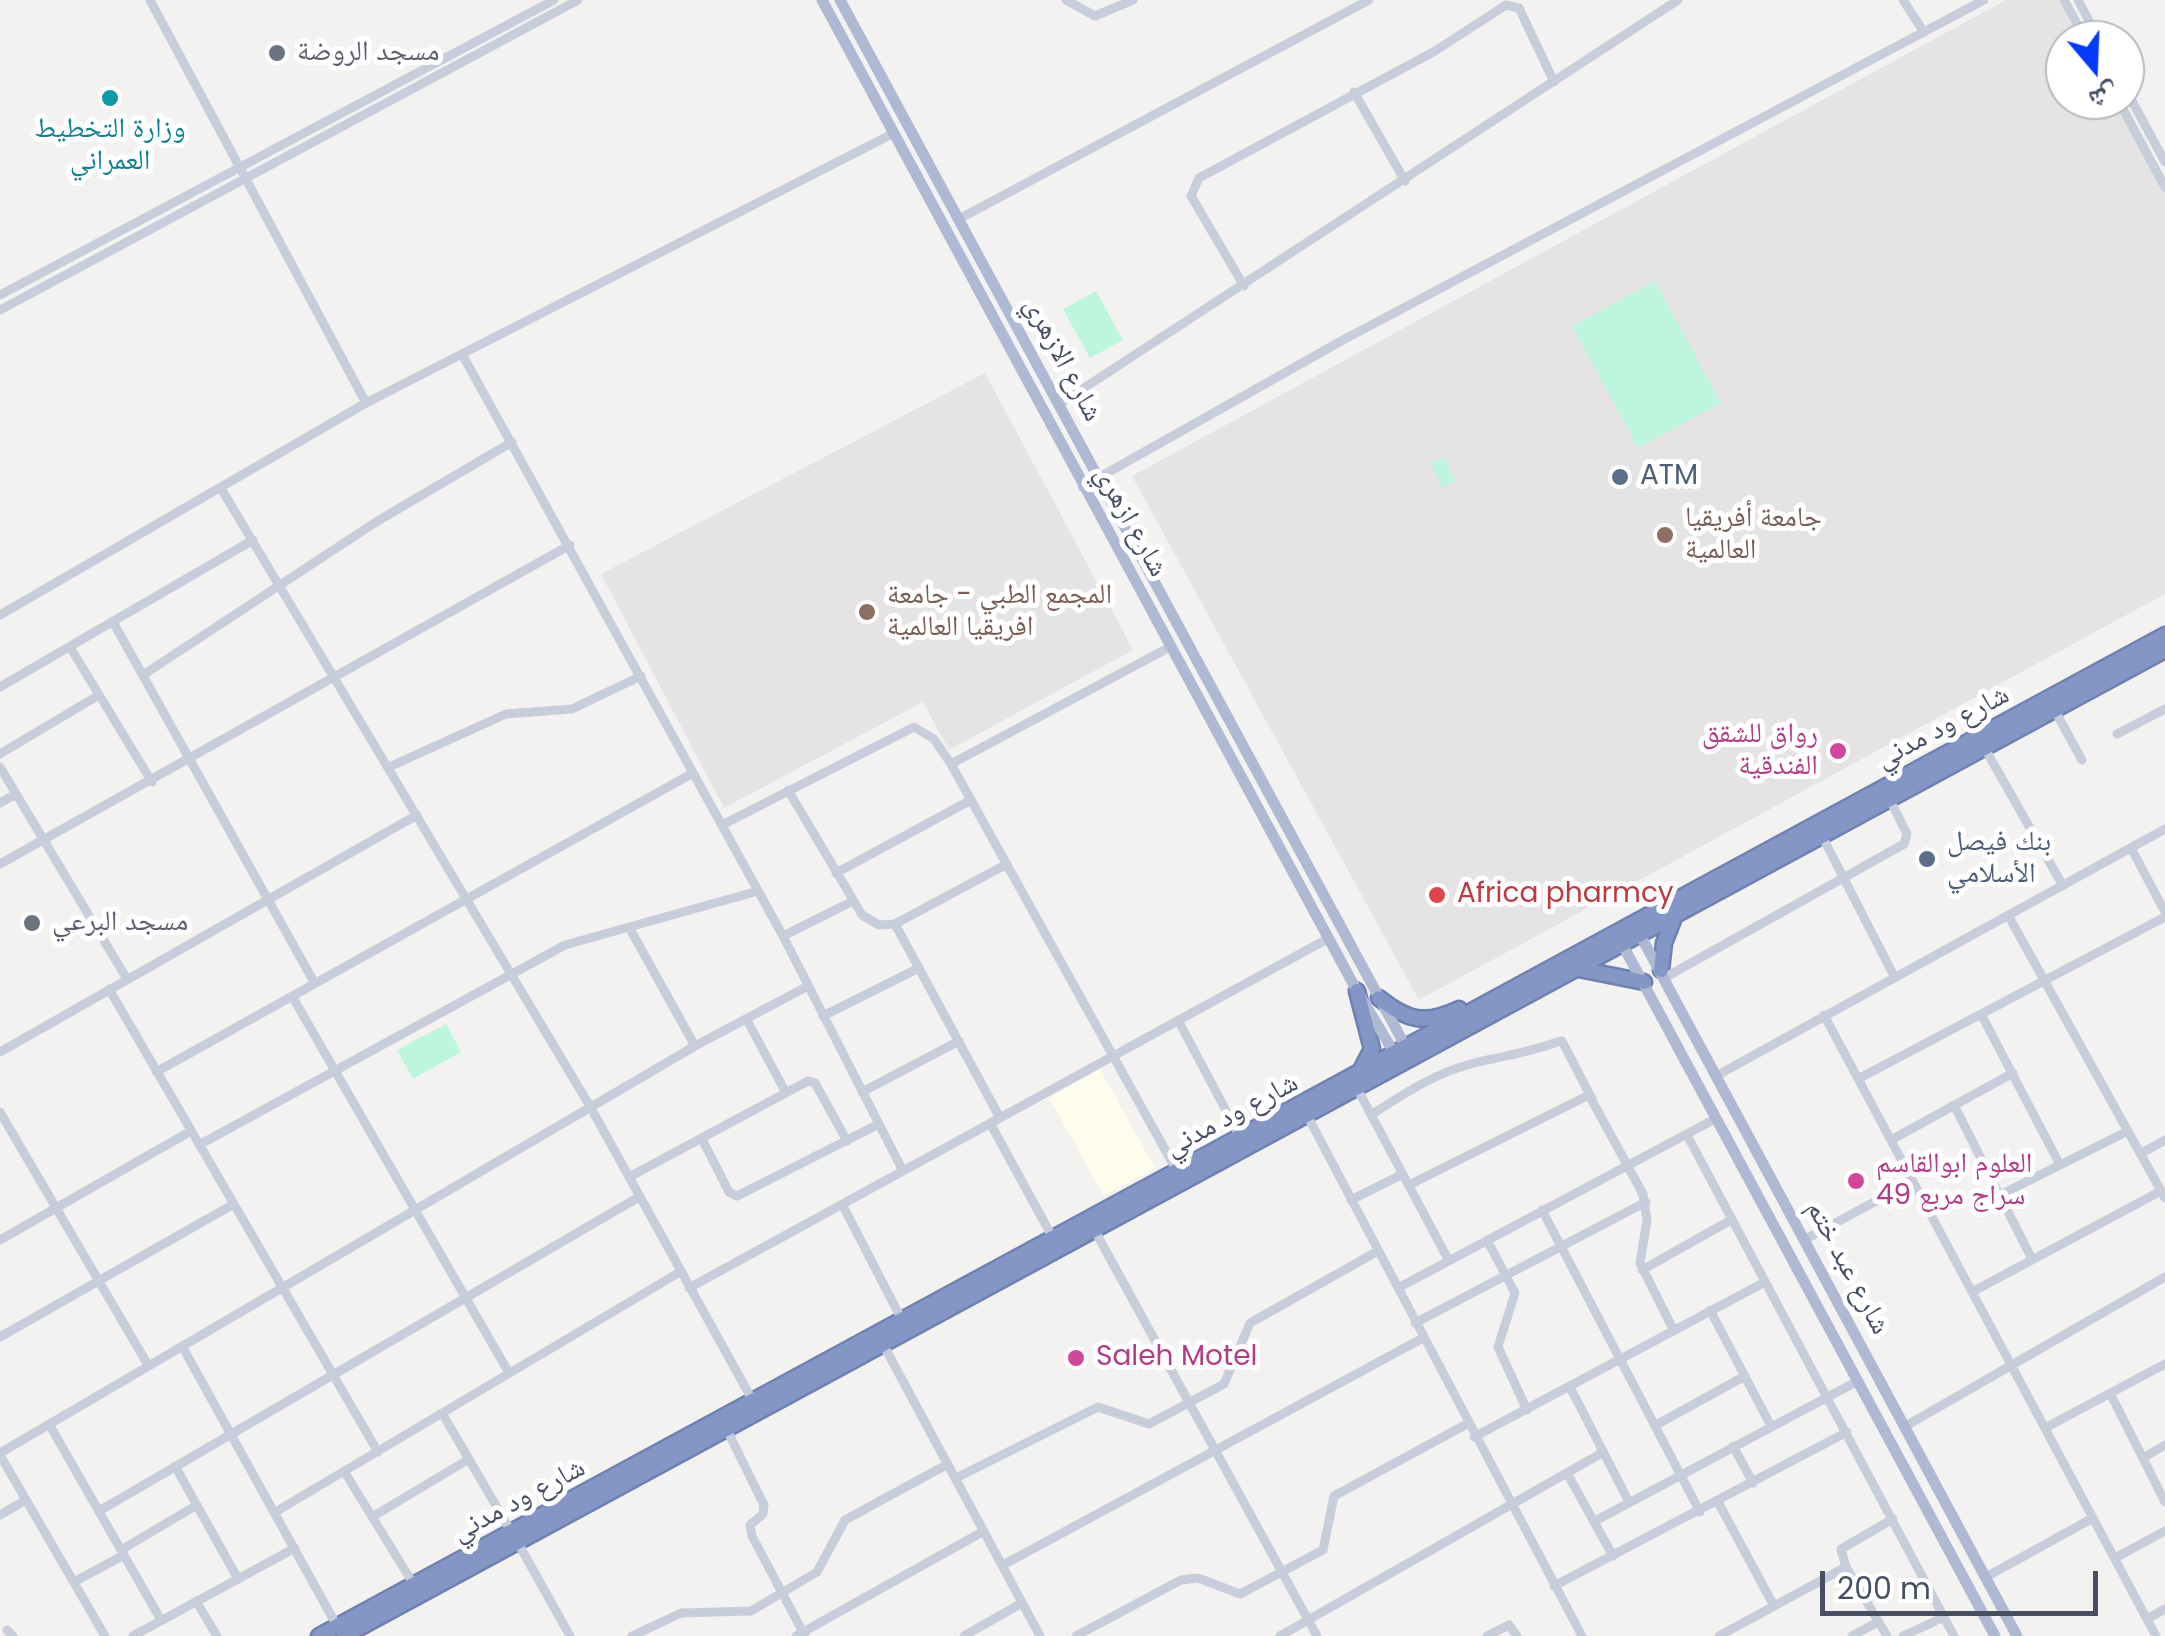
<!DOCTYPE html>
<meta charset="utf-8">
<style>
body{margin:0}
#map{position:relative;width:2165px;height:1636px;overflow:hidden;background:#f4f2f1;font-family:Poppins,"Noto Naskh Arabic",sans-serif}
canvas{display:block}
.north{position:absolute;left:2045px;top:20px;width:100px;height:100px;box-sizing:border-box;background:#fff;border:2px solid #b5b9c0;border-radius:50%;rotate:161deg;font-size:28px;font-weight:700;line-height:40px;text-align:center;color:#474f62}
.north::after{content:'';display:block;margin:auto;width:35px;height:45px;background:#043bfb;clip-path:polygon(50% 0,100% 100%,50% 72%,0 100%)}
.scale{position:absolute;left:1820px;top:1571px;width:278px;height:45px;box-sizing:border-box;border:5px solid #474f62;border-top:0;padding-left:12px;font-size:30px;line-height:35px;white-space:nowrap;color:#474f62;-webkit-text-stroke:8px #fff;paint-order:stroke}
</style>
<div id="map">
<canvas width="2165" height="1636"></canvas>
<div class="north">ش</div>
<div class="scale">200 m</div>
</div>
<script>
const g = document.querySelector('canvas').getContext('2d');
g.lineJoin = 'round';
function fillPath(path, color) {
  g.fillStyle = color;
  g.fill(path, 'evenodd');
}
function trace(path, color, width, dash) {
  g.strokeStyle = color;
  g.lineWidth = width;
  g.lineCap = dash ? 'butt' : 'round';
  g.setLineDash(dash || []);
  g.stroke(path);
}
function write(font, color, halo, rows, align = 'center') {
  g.font = font + ' Poppins,"Noto Naskh Arabic",sans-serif';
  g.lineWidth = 10;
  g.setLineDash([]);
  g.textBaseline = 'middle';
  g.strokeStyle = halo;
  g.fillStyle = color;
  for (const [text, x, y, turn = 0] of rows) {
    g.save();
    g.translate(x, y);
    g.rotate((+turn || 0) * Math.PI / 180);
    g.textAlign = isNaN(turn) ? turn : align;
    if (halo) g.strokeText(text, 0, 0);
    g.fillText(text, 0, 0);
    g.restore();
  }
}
fillPath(new Path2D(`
 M1100 1069 1155 1168 1104 1196 1049 1098Z`), '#fefdeb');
fillPath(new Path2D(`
 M2006 0H2061L2083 40H2065V100H2116L2165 189V594L1419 1000 1132 476Z
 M985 373 1133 650 949 750 923 702 724 808 601 574Z`), '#e5e3e3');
fillPath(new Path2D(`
 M1655 281 1721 403 1638 448 1572 326Z
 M1096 291 1123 340 1090 358 1063 309Z
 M1445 457 1455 481 1442 488 1431 463Z
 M446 1024 461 1052 413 1079 397 1050Z`), '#bdf5de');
const highway = new Path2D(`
 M1579 969 1644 982
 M1661 970 1664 943 1675 915
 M1357 991 1372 1049 1361 1070
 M1379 998C1408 1021 1425 1025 1459 1009
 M319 1636 2165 635
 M344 1636 2165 650`);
trace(highway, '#6f81b1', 19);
trace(new Path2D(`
 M150 0 366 403
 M1066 0 1095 16 1133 0
 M1903 0 1924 32
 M2064 0 2086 40
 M2078 0 2099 40
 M2125 88 2165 162
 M1354 92 1405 181
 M2118 100 2165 187
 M959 219 1369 0
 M1244 286 1191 196 1199 178 1435 51 1506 5 1519 8 1554 82
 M0 295 554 0
 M0 310 578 0
 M462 354 783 936 903 1171
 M1058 405 1678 0
 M1082 487 1343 340 1984 0
 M222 490 591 1108 754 1403
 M0 615 366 403 894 133
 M113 622 314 982
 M70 647 152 782
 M146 673 376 522 512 442
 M0 687 253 540
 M2054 709 2082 760
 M2117 734 2165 709
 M1984 747 2063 886
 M0 754 99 695
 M951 764 1177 1171
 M0 767 127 979
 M389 767 506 714 572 709 641 676
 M788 790 862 915 879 925 895 924 1007 864
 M0 803 16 794
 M722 825 914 727 934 739 951 764 1170 647
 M1821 834 1894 976
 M2131 848 2165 912
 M0 864 570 545
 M836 873 971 800
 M2008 915 2165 1198
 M895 924 1000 1118
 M629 927 695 1046
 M783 936 853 901
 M1666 977 1904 844 1907 834 1889 798
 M109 989 378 1452
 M292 996 509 1373
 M1981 1014 2060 1165
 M1824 1015 2156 1636
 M823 1016 919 968
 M747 1020 786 1093
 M1178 1020 1240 1137
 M0 1052 417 815
 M156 1072 693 773
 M1716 1076 2165 829
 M1858 1079 2165 917
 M1358 1090 1449 1261
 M862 1092 959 1041
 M1954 1105 2032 1259
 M0 1112 148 1365
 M1371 1115C1402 1095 1435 1073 1471 1064 1501 1056 1528 1053 1557 1042L1562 1041 1592 1099
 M1308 1117 1582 1636
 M990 1123 1054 1240
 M1687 1135 1954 1636
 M702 1139 729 1192 737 1196 879 1124
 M1891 1140 2013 1073
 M199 1145 565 945 758 891
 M2140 1154 2165 1140
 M629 1177 808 1081 815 1083 847 1141
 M1409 1185 1589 1095 1643 1194 1647 1220 1640 1263 1673 1329
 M2000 1195 2128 1131
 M1351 1200 1403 1174
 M842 1204 903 1322
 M1542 1210 1700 1512
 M1095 1231 1317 1636
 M0 1240 191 1131
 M1487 1240 1515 1293 1498 1347 1527 1410
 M1804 1240 1913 1181
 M1642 1270 1731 1220
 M689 1288 1329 938
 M1398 1288 1715 1119
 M1972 1292 2161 1191
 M1710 1310 1771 1426
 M1415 1323 1646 1202
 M0 1337 232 1205
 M182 1346 337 1626
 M884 1346 1040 1636
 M1570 1387 1629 1502
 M2110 1393 2165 1502
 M442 1413 512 1533
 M49 1424 161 1620
 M1656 1425 1745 1376
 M1904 1427 2165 1277
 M2045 1428 2165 1364
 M727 1430 764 1505 763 1514 750 1525 752 1536 805 1636
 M1474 1437 1765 1282
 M1733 1446 1753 1483
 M0 1453 695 1046 808 986
 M0 1455 105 1636
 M2143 1458 2165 1445
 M175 1466 238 1579
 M344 1471 414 1585
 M1567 1473 1613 1556
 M956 1478 1098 1407 1149 1424 1224 1384 1250 1323 1378 1251
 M1718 1502 1774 1606
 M99 1511 639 1197
 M277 1511 680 1272
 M0 1515 26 1500
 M372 1517 469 1459
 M1595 1521 1856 1382
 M518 1543 570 1636
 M121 1550 197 1505
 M2115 1558 2165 1531
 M1003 1565 1423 1338
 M1846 1567 1841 1549 1893 1519
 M1986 1577 2093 1518
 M74 1582 124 1555
 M1554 1586 1847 1432
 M196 1601 217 1636
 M2147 1619 2165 1609
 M7 1630 13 1636
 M133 1636 295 1548
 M632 1636 681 1613 751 1611 817 1572 845 1520 948 1464
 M796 1636 984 1531
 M964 1636 1022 1603
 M1076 1636 1181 1580 1198 1578 1240 1594 1323 1550 1334 1496 1467 1424
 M1280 1636 1602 1453
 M1487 1636 1509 1625 1517 1636
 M1719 1636 1846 1567 1887 1636
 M1852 1636 1878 1622
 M1903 1636 1944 1617`), '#c7cddb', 9);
trace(new Path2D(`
 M822 0 1357 991 1398 1059
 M840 0 1408 1051
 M1638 931 2017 1636
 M1620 940 1995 1636`), '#afb9d3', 11);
trace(highway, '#8496c5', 14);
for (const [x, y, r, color] of [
 [277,53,10,"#6b7280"],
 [110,98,10,"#0f9aa8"],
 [1620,477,10,"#5c6f8a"],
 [1665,535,10,"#8d6e63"],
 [867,612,10,"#8d6e63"],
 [1838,751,10,"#d1479c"],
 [1927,859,10,"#5c6f8a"],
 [1437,895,10,"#e0444e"],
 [32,923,10,"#6b7280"],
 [1856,1181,10,"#d1479c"],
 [1076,1358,10,"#d1479c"]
]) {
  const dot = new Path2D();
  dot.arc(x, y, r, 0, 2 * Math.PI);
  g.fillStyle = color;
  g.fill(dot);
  trace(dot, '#fff', 4);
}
write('28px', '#5b616d', '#fff', [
 ["مسجد الروضة",297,53],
 ["مسجد البرعي",52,923]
], 'left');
write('28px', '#0d838f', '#fff', [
 ["وزارة التخطيط",110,130],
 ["العمراني",110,162]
]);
write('28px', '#474f62', '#fff', [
 ["شارع الازهري",1062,360,62],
 ["شارع ازهري",1130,522,61],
 ["شارع ود مدني",1943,728,-28],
 ["شارع ود مدني",1232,1116,-28],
 ["شارع عبد ختم",1847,1268,62],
 ["شارع ود مدني",519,1501,-28]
]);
write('28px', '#4e5e75', '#fff', [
 ["ATM",1640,477],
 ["بنك فيصل",1947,843],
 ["الأسلامي",1947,875]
], 'left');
write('28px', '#785e54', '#fff', [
 ["جامعة أفريقيا",1685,519],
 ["العالمية",1685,551],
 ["المجمع الطبي - جامعة",887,596],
 ["افريقيا العالمية",887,628]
], 'left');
write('28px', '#b23c85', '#fff', [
 ["رواق للشقق",1818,735,"right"],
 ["الفندقية",1818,767,"right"],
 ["العلوم ابوالقاسم",1876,1165],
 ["سراج مربع 49",1876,1197],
 ["Saleh Motel",1096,1358]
], 'left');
write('28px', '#be3a42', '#fff', [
 ["Africa pharmcy",1457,895]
], 'left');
</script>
